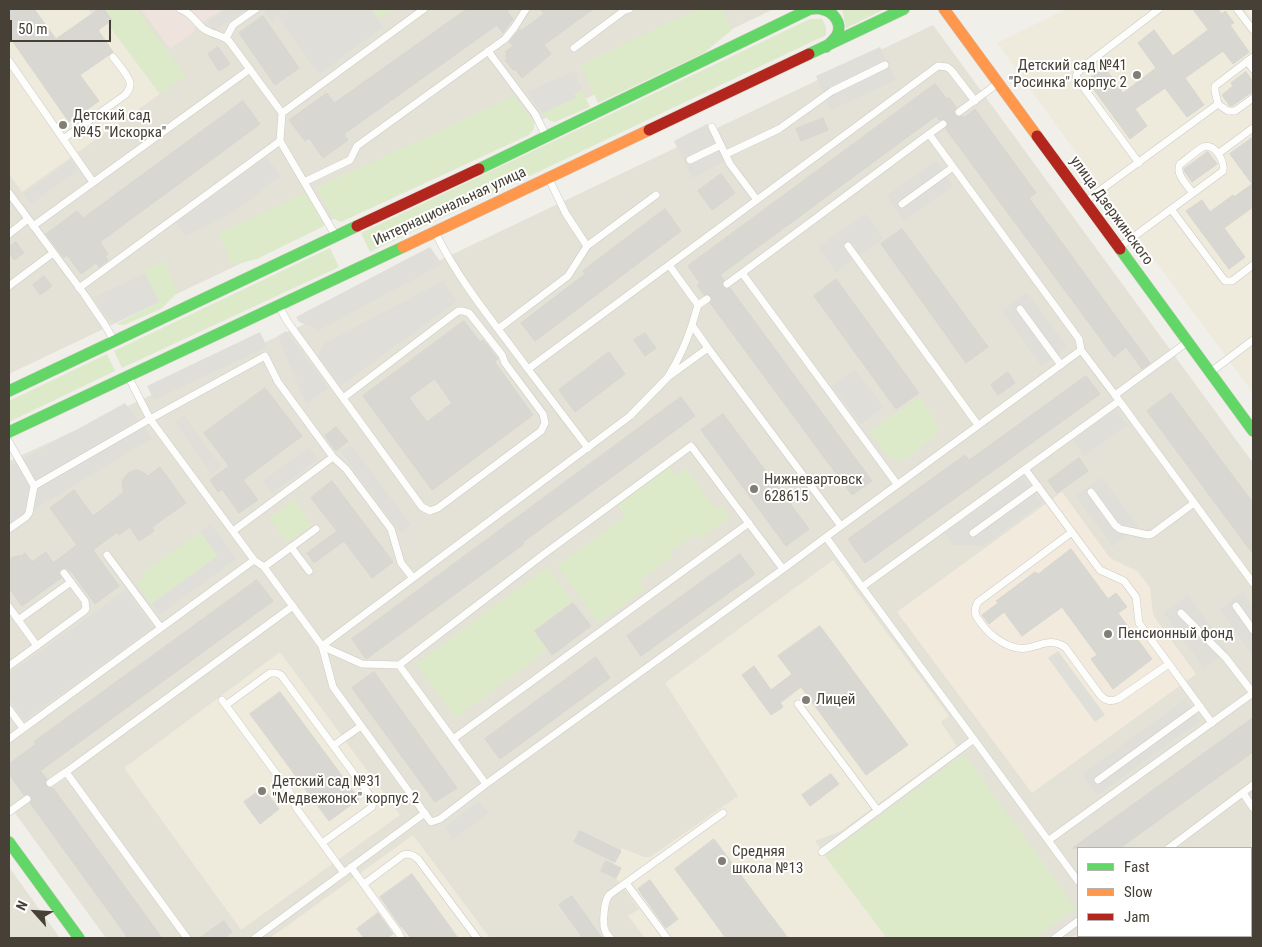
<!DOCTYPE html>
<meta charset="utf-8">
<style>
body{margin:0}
#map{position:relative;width:1262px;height:947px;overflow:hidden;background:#f0efea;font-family:"Roboto Condensed",sans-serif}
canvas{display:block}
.frame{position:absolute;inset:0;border:10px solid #464036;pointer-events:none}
.legend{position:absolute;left:1077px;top:847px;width:175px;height:90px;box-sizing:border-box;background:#fff;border:1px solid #b5b3af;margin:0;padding:6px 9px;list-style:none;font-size:15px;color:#464036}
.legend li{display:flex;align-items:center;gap:10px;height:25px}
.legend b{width:25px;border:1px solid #b5b3af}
.north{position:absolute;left:10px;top:887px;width:50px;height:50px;-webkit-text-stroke:4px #fff;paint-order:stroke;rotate:296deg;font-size:14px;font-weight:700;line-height:20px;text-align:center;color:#464036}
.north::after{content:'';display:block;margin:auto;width:18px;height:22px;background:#464036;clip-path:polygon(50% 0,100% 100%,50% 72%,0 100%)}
.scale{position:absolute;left:10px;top:20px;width:101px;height:22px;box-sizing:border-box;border:2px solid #464036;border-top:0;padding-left:6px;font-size:15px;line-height:18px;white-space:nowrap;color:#464036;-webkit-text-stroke:4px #fff;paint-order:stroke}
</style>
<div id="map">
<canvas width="1262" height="947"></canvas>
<div class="frame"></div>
<ul class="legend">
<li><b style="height:6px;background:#63d668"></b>Fast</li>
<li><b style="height:6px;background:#ff974d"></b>Slow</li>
<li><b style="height:6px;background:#b3261e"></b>Jam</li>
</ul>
<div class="north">N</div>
<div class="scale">50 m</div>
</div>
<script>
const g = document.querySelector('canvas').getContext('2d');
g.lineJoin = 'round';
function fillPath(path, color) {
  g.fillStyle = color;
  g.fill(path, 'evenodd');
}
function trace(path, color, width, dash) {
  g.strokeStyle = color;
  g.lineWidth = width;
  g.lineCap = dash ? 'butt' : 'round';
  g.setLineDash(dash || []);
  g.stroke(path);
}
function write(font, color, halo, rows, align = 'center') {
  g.font = font + ' "Roboto Condensed",sans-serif';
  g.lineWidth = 4;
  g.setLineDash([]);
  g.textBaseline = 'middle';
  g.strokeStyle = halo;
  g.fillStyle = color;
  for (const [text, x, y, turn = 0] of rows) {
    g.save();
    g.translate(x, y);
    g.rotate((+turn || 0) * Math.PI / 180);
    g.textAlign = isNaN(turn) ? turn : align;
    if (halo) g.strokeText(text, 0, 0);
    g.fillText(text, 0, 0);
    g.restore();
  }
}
fillPath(new Path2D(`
 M9 9H774L9 374Z
 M933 25 1253 463V938H106L9 805V461L365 296ZM1078 848H1251V936H1078Z
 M9 867 60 938H9Z`), '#e4e1d7');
fillPath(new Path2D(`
 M1062 492 1110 558 1137 571 1150 587 1153 615 1196 674 1032 793 897 612Z`), '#f2ebdd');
fillPath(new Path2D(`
 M9 9H88L92 14 99 9H104L112 20 108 23 160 94 22 192 9 174Z
 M1066 9H1245L1253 20V393L1109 198 997 43Z
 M833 560 949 716 941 722 957 746 841 831 815 841 887 938H645L628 916 639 909 616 878 621 868 614 865 622 848 644 857H650L738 796 665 683Z
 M280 652 400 815 241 930 124 768Z
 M413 835 490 938H270Z`), '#eeeadc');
fillPath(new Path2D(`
 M141 9H223L194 28 195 31 170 49Z
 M1078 933V936H1124L1126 938H1070Z`), '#efe3de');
fillPath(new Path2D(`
 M104 9H137L186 76 160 94 107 23 112 20Z
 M372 9H394L379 19Z
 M697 9H722L732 30 704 53 598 103 581 67 584 63Z
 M842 9H885L846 28Z
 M810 19H822L826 27V35L370 252 361 233Z
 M582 90 590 107 555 122 550 121 542 113 575 98 574 94Z
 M514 96 534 122C535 128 533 131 529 135L341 222 336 220 333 218 316 188Z
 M307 192 324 226 257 259 232 265 218 234Z
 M330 248 339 267 122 368 114 351Z
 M164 261 178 292 161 309 124 325 116 324 159 302 144 270Z
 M107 354 115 371 9 422V401Z
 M919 397 938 424 935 437 902 461 889 458 870 432Z
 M670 467 676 476 686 469 715 509 721 505 730 517 700 539 695 534 670 552 672 557 639 581 645 589 599 623 557 566 625 516 618 505Z
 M293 500 312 525 287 543 269 518Z
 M200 532 217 556 151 604 136 583 144 577 142 573Z
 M547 567 573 601 533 631 547 650 456 718 416 664Z
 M964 754 1076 908 1035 938H887L825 856Z`), '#dceaca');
fillPath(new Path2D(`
 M226 9H246L214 31 208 22Z
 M268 9H287L271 21 264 12Z
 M290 9H370L383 27 319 74 278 17Z
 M880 47 896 80 831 110 816 76Z
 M574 71 582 90 574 94 576 98 542 113 527 92Z
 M707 124 725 161 692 178 674 141Z
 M266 156 280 176 234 212 185 236 176 223Z
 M71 160 78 170 31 204 24 194Z
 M936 161 953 186 904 221 887 196Z
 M866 214 883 239 836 272 818 247Z
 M430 247 442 264 319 330 299 322 296 317Z
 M145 273 159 302 115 323 107 318 95 300V297Z
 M443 281 457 301 340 386 318 356 325 343Z
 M1027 293 1067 347 1042 366 1002 311Z
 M286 331 328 388 306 404 278 336Z
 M260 332 267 347 154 400 147 386Z
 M855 369 883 407 861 424 832 386Z
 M125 403 152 438 12 523 9 518V467Z
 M1116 409 1127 425 1084 456 1073 440Z
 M184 416 221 467 212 474 175 422Z
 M351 445 411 525 401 533 341 452Z
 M309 447 318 459 272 493 263 481Z
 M1023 477 1042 503 983 546 953 545 945 533Z
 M1102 478 1138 527 1113 546 1076 496Z
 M211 524 236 559 160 614 152 604 218 556 201 532Z
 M126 590 153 628 24 720 9 698V674Z
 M1243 592 1253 606V656L1220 609Z
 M1188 595 1228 651 1204 668 1164 613Z
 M1058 651 1105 715 1095 722 1048 658Z
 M1185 700 1200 721 1097 795 1082 774Z
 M479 801 488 813 453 839 445 827Z`), '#dfded9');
const building = new Path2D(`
 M9 9H34L56 39 99 9H104L112 20 98 30 113 52 80 75 99 101 69 122 9 36Z
 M467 9H506L513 19 503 33 497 25 344 134 348 140 323 158 309 138 305 141 289 120 327 93 334 103Z
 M540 9H593L544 45 551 54 522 78 515 69 513 70 505 60 507 59 505 56 507 54 505 52 513 46 509 42 520 29 521 31 544 14Z
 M1193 9H1218L1222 14 1225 11 1234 23 1230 25 1249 52 1233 64 1223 51 1185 78 1204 105 1187 117 1165 88 1135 109 1147 126 1130 139 1087 80 1105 68 1123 93 1156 68 1138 43 1154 30 1173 56 1208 30Z
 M263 16 299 68 275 85 239 33Z
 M218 47 230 64 219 71 208 54Z
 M1246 72 1253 82V91L1232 106H1230L1222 95 1233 86 1231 83Z
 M935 84 947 99 949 98 956 107 954 112 956 117H959L963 116 964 118 975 109 1036 193 1029 198 1150 363 1142 369 1126 347 1114 357 946 129 948 124 947 121 943 119 939 120 936 116 720 275 724 280 722 284 723 288 727 289 730 288 872 481 852 495 710 303 712 299 711 296 707 294 704 295 697 285 700 283 688 266Z
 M243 101 260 124 100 242 108 254 105 256 108 260 99 267 96 263 81 274 67 255 64 258 46 234 77 211 83 218Z
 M823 118 828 130 801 141 796 129Z
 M1253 137V207L1224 228 1245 257 1229 269 1186 211 1202 200 1210 212 1233 195 1234 197 1252 184 1230 154Z
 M1208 152 1217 164 1192 182 1185 172 1184 169Z
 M721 174 735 193 712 210 698 191Z
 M665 209 681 231 535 341 521 323 585 274 583 271Z
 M902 229 988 347 966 363 881 244Z
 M16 242 24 253 14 260 9 252V247Z
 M44 276 52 286 40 295 33 285Z
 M836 279 919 393 896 409 814 296Z
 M464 321 480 342 483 340 497 358 498 359 494 361 533 415 432 490 363 396ZM435 379 452 403 427 422 409 398Z
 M645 333 656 348 645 356 634 340Z
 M609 352 625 374 575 412 559 390Z
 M1008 372 1015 383 998 395 991 385Z
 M1086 376 1100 394 865 563 848 539 965 455 969 460Z
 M265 388 302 436 243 480 258 500 239 513 222 489 218 492 210 480 229 466 204 433Z
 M1171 393 1253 503V554L1147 411Z
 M681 397 695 416 523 542 524 544 366 659 352 639Z
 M723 414 809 529 786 546 701 430Z
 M336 427 348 441 336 451 325 436Z
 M1079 458 1088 471 1057 493 1048 481Z
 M160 467 186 503 152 527 154 531 139 541 130 527 119 535 117 532 93 550 119 586 95 604 71 571 70 572 67 568H63L59 571V574L61 578 22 606 9 588V560L15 556 16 557 19 555 20 557 25 553 32 562 46 552 53 563 77 545 50 508 74 490 93 516 124 492 122 485 123 480 126 475 132 471 137 470 143 472 148 476Z
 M332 481 393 562 372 578 344 541 314 563 307 553 337 531 311 498Z
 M1071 549 1108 599 1116 593 1127 607 1118 613 1152 659 1113 689 1091 659 1097 655 1062 607 1022 636 1004 612 989 624 982 615 998 603 996 601 1035 572 1038 574Z
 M740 554 755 574 641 656 627 636Z
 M257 580 273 601 40 771 47 779 45 783 46 786 50 788H53L162 938H128L30 803 32 799 31 796 27 794 24 795 9 774V764L36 744 34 742Z
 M573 603 591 626 552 655 535 631Z
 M820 626 908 745 866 775 801 687 780 703 783 707 771 715 742 675 754 666 771 690 792 674 778 656Z
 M596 657 610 678 500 759 485 739Z
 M374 672 457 788 435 802 352 688Z
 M280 692 359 799 329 821 250 714Z
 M1253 718V752L1120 848H1073Z
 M831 774 839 784 810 806 802 795Z
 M263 788 279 809 260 824 244 802Z
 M580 831 621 851 615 862 574 842Z
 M714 839 769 913 788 938H726L675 869Z
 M606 861 621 868 616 878 601 871Z
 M412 874 458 938H411L402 927H401L380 897Z
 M650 880 678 919 666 928 638 889Z
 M572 896 602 938H583L559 905Z
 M378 913 393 934 387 938H364L357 929Z
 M224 921 232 932 224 938H200Z`);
fillPath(building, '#d9d7d2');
trace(building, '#d8d6d0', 1);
const lane = new Path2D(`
 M180 9C192 13 195 22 204 29 212 34 222 35 229 41L282 113 280 141 334 233
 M1237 9 1253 30
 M226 38 233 25 256 9
 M574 48 625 10 629 9
 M488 51 535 114 545 134
 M9 61 93 182
 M1247 61 1253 69
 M1218 104 1228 111H1235L1253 98
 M959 112 997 84
 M282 113 424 9
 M712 127 730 164 757 200
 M929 134 943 124
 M63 139 125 95C128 91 131 88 130 83 129 76 118 64 113 57
 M1219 153 1253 128
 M726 154 779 129 832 91 885 65
 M690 160 721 145
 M1139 163 1078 80 1076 76 1078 72 1083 67 1159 9
 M550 181 566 214 587 246
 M304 182 350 160 357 146 505 39 514 28 526 9
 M9 193 84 294 105 325 113 339
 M1087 200 1218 104 1215 91V86L1253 57
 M902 204 953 167
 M1171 209 1225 281H1232L1253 265
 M33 226 250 69
 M9 234 28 219
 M436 234C460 283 496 325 528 369L669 265 698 305 692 325 708 348
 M848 246 978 425
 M1121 246C1155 221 1189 196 1223 171 1225 162 1215 142 1203 147 1197 150 1186 160 1180 164 1175 174 1187 185 1193 193
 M669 265 938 66 947 67 951 70 975 101
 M727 284 742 273
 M9 286 53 253
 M79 288 280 141
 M698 305 707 299
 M280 308 287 321 295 332 422 507 430 511 438 508 541 431 545 423 543 414 505 363 502 355 469 313 463 311H458L343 398
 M1020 309 1061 365
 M498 329 568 276 587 246 656 195
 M1186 343 1115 395 1253 583
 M528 369 588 448
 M1212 371 1253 340
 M669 375C679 359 686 343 692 325
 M9 442 34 486 29 513 26 517 9 529
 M1025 469 1100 570 1124 581 1136 597 1139 623 1169 664
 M897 484 742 273 929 134 1079 339 1081 350 1115 395
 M34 486 150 419 265 356 278 382 333 457 346 469 391 529 401 563 413 578
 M1091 492 1115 525 1120 529 1148 535 1152 534 1194 503
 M841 526 1081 350
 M233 531 333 457
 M1072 532 978 602C973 611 975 616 981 623 990 636 1010 651 1027 648 1043 645 1050 638 1065 647L1100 695C1106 701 1110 702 1118 699L1169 664 1212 723
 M973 533 1038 486
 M291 547 309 571
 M107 555 161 628
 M254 560 264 567 322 646 333 687 431 822 440 819 486 784 399 665 544 554 691 446 783 569 826 537 862 587
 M264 567 316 529
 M1236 606 1253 630
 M9 607 37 646
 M1181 613 1226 658 1253 693
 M18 620 71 582
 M399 665 362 664 322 646 630 416 668 377 708 348 841 526 826 537
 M9 666 83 612 86 609 85 601 64 573
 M222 700 289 791 297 809 344 873
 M798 704 878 811
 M226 705 270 673H276L281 675 371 797 373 802 372 807 322 843
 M9 709 23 728
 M9 739 254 560 150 419 129 378
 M453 739 749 523
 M334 745 361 726
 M1098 780 1200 706
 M50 783 66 772
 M486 784 783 569
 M1243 793 1253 808
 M9 812 27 799
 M1049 840 1253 693
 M1169 848 1253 785
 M822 852 974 739
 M351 867 398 932 401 938
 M1078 881 862 587 1119 401
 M626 883 667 938
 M364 884 403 855C409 853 413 855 418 859L477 938
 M1135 936 1137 938
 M1217 936 1219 938
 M187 938 66 772 293 606
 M255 938 425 813
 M610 938C607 935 605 932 604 927 603 919 604 902 609 895L723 813
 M1055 938 1078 921`);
const fast = new Path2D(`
 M809 9C813 9 817 8 821 9 833 11 843 23 837 35 834 40 830 43 826 47
 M809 54 904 9
 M479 169 810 9
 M1120 249 1253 431
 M9 391 357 226
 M9 432 403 247
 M9 842 79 938`);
const slow = new Path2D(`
 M944 9 1037 136
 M403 247 649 130`);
const jam = new Path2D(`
 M649 130 809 54
 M1037 136 1120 249
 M357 226 479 169`);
trace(lane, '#cccbc6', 8);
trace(fast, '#cfccc1', 12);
trace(slow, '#cfccc1', 12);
trace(jam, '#cfccc1', 12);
trace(lane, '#fdfdfc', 7);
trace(fast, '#63d668', 11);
trace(slow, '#ff974d', 11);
trace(jam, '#b3261e', 11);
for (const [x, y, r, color] of [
 [1137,75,5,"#827d75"],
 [63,125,5,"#827d75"],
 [754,489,5,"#827d75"],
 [1108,634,5,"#827d75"],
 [806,700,5,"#827d75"],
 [262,791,5,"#827d75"],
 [722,861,5,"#827d75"]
]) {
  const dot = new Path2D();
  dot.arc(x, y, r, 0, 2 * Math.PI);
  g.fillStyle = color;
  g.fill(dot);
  trace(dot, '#fff', 2);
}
write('15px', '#464036', '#fff', [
 ["Детский сад №41",1127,66,"right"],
 ["\"Росинка\" корпус 2",1127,83,"right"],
 ["Детский сад",73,116],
 ["№45 \"Искорка\"",73,133],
 ["Нижневартовск",764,480],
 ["628615",764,497],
 ["Пенсионный фонд",1118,634],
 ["Лицей",816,700],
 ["Детский сад №31",272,782],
 ["\"Медвежонок\" корпус 2",272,799],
 ["Средняя",732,852],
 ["школа №13",732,869]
], 'left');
write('15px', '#464036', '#fff', [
 ["Интернациональная улица",450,207,-25],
 ["улица Дзержинского",1111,211,54]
]);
</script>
